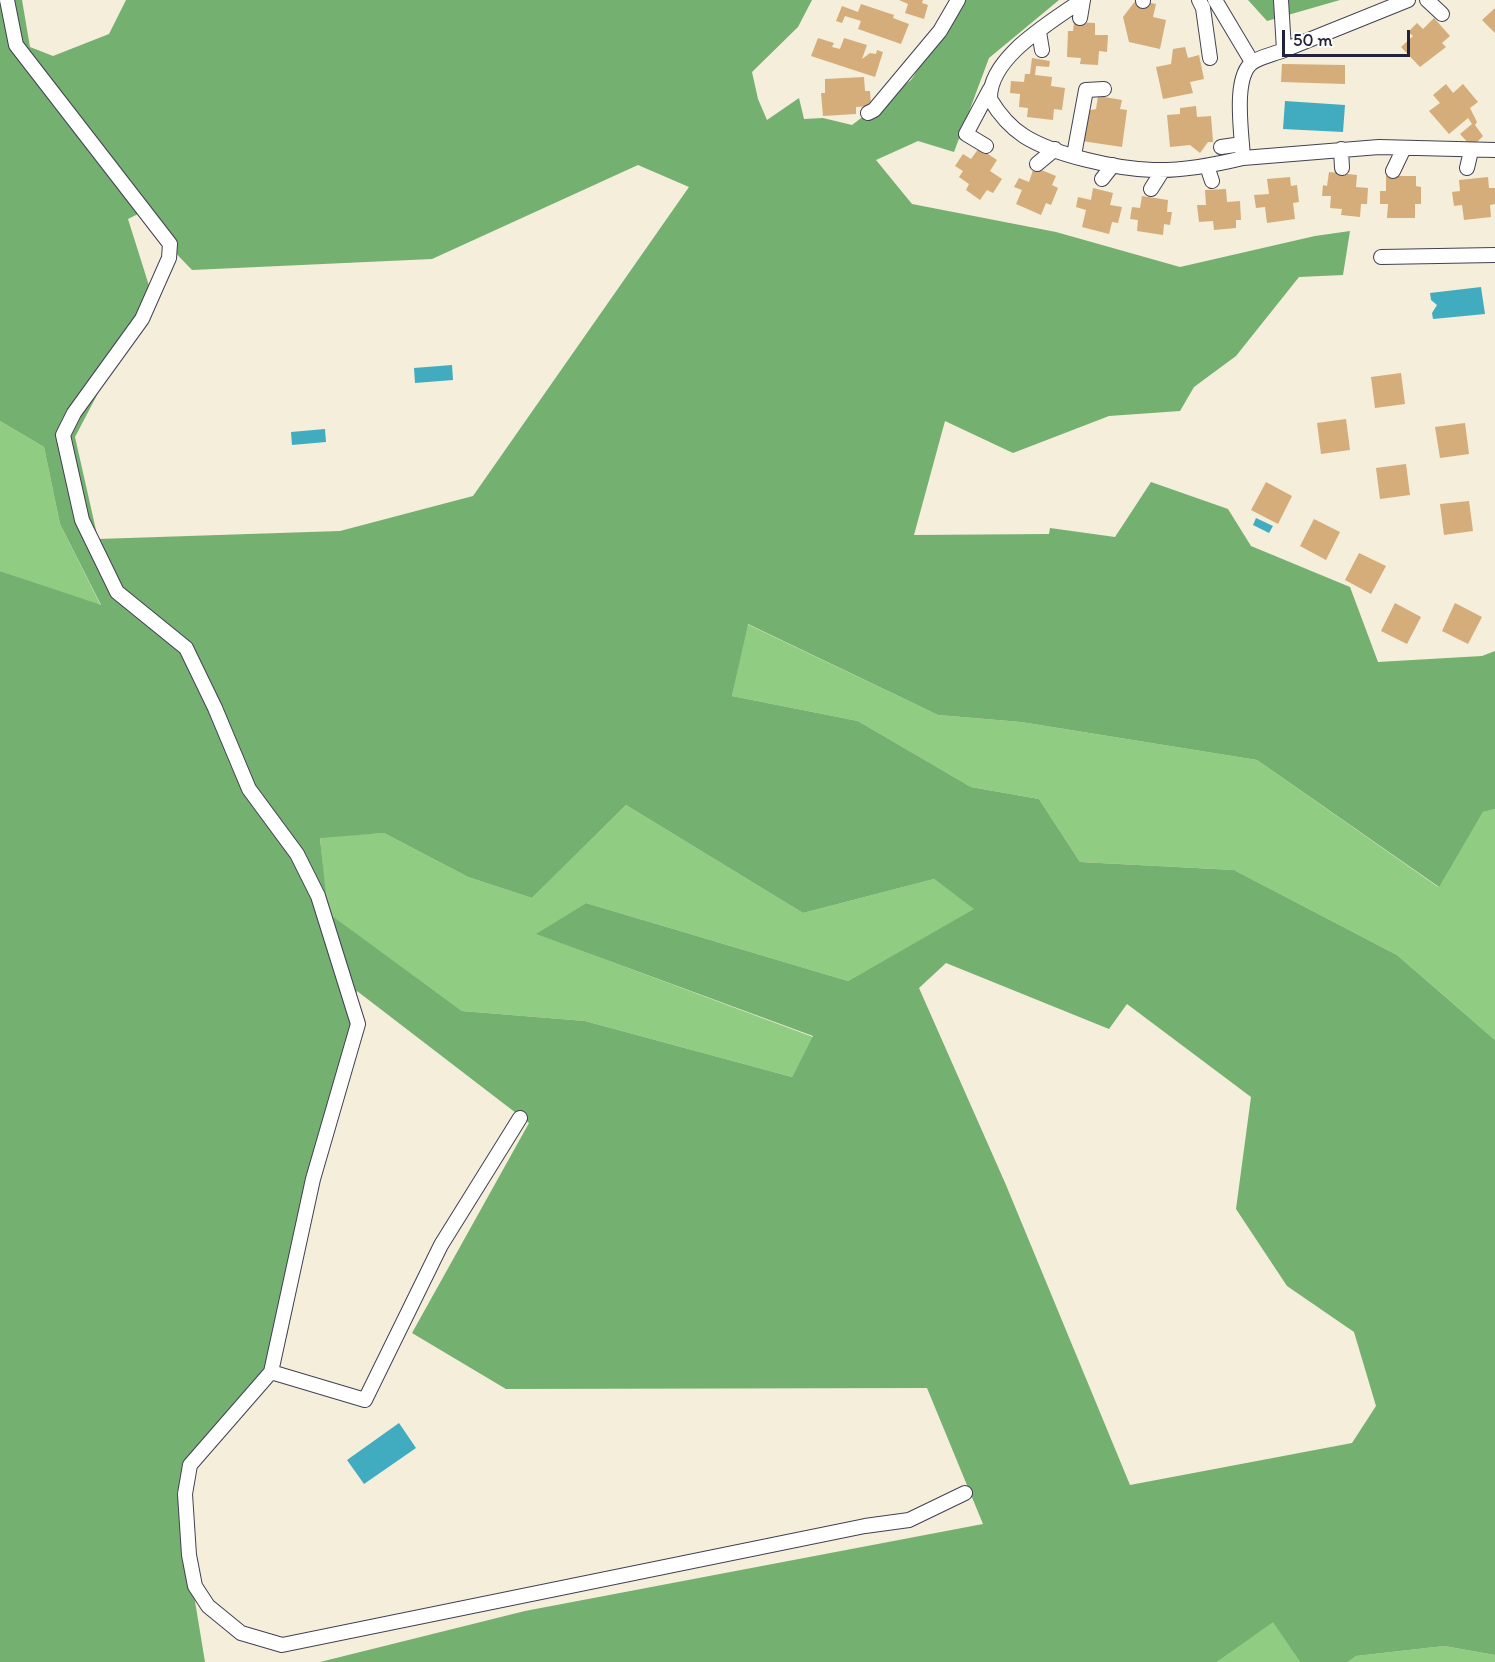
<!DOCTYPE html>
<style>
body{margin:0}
#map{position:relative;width:1495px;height:1662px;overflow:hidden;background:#f4eedb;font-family:Itim,sans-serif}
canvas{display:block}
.scale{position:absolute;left:1282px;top:30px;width:128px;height:27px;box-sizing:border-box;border:3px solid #22223b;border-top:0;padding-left:8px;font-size:18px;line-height:21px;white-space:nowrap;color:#22223b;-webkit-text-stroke:4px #fdfcf7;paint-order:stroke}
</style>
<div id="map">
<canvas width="1495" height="1662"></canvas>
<div class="scale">50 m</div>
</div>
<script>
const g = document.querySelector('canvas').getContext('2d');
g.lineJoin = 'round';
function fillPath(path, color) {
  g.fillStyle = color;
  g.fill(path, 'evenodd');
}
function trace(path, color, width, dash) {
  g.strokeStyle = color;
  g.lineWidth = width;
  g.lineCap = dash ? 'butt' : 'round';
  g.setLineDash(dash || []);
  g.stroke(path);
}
fillPath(new Path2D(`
 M0 421 44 447 60 524 101 606 0 571Z
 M747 624 938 715 1021 722 1257 760 1438 887 1483 812 1495 809V1040L1397 955 1234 870 1080 862 1039 799 971 787 858 721 732 696Z
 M626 805 803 913 934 879 975 909 848 981 586 903 537 934 813 1037 792 1077 585 1021 462 1011 327 913 320 837 384 833 468 877 532 898Z
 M1273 1621 1300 1662H1217Z
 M1444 1646 1495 1655V1662H1348L1356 1656Z`), '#90cc81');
fillPath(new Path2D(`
 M0 0H22L30 47 53 56 109 34 126 0H812L798 27 752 72 758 99 767 120 799 98 804 119 823 118 852 125 911 80 964 0H1059L989 58 954 152 918 141 876 160 912 204 1056 232 1180 267 1315 236 1350 231 1343 275 1299 277 1236 356 1194 387 1180 411 1109 416 1013 453 945 421 914 535 1049 534 1050 528 1115 537 1151 482 1228 509 1251 546 1350 587 1378 662 1482 656 1495 651V809L1483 812 1439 887 1257 760 1021 722 938 715 748 624 732 696 858 721 971 787 1039 799 1080 862 1234 870 1397 955 1495 1040V1655L1444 1646 1356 1656 1348 1662H1300L1273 1622 1217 1662H320L525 1611 983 1524 927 1388 506 1389 412 1333 529 1123 357 991 287 1336 214 1445 177 1492 205 1662H0V571L101 605 60 524 44 447 0 421ZM638 165 689 187 473 496 340 531 98 539 75 437 151 292 128 219 138 214 192 270 432 259ZM626 805 803 913 934 879 974 909 848 981 586 903 536 934 813 1036 792 1077 585 1021 462 1011 328 913 320 838 384 833 468 877 532 898ZM946 963 1109 1029 1127 1004 1251 1097 1236 1209 1287 1286 1354 1332 1376 1406 1352 1443 1130 1485 1006 1185 919 988Z
 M1248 0H1340L1267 21Z`), '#74b06f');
fillPath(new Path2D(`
 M1285 101 1345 105 1343 132 1283 129Z
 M1481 287 1485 314 1433 319 1432 313 1437 305 1431 300 1430 293Z
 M452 365 453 380 415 383 414 368Z
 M325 429 326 442 292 445 291 432Z
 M1256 518 1273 526 1269 533 1253 525Z
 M399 1423 416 1448 364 1484 347 1460Z`), '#41acbf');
fillPath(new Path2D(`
 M899 0H923L922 3 928 5 924 19 905 13 908 4Z
 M1136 0 1156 4 1153 17 1166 20 1160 49 1129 42 1123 17Z
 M861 4 894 15 893 18 909 24 901 44 858 29 861 21 845 16 842 23 836 21 842 6 858 12Z
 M1495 8V33L1482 20Z
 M1434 18 1450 36 1442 43 1446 47 1420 67 1401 47 1413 36 1408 32 1417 23 1423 29Z
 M1074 22 1095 23V35H1108L1107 52 1099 51 1098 65 1080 64 1081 58 1067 57 1068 31H1073Z
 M818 38 834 43 832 47 840 49 844 38 867 45 862 59 870 53 876 54 877 50 883 52 875 77 811 56Z
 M1185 47 1188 58 1199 55 1204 79 1190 82 1193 93 1163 99 1156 67 1171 64 1173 49Z
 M1032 58 1050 61 1049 67 1036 66 1035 75 1052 77 1051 86 1065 88 1062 110 1054 109 1053 120 1027 117 1028 108 1019 107 1020 94 1010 93 1011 81 1024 82 1025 74H1030Z
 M1282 64 1345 65V84L1281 82Z
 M864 77 865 91H870L871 106 856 107V114L823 116 821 93H825V79Z
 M1446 84 1453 93 1463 84 1478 102 1470 108 1477 122 1475 125 1483 136 1472 147 1460 134 1472 124 1468 118 1449 134 1429 111 1440 103 1433 95Z
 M1098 96 1122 100 1120 109 1127 110 1122 147 1082 141 1086 111 1096 109Z
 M1196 106 1197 117 1211 116 1213 142H1208L1200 153 1190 145 1170 147 1167 115 1180 114V108Z
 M979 148 997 160 990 171 1002 179 993 193 987 190 980 200 966 190 969 184 959 177 963 171 955 166 963 154 971 159Z
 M1034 167 1056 176 1052 185 1058 188 1051 205 1046 203 1041 215 1016 204 1022 190 1014 187 1019 178 1029 182Z
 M1329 172 1357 175 1356 187 1368 188 1367 204H1361L1360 217 1341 215 1342 209 1330 208 1331 196H1322L1323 185 1327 186Z
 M1386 176H1416V186L1421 187V204H1415V218H1387L1388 204H1380V191H1386Z
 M1290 177 1291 186 1297 185 1299 202 1293 203 1295 219 1267 223 1265 207 1256 208 1254 195 1269 194 1267 179Z
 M1488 177 1489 188H1495V204L1490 205 1491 217 1464 220 1462 205 1454 206 1452 192 1460 191 1459 180Z
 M1093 188 1113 193 1110 205 1122 207 1118 223 1112 222 1109 234 1082 227 1086 210 1076 207 1078 197 1091 200Z
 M1226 189 1227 202 1240 201 1241 220H1236V228L1214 230 1213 221 1199 222 1197 205H1206L1205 190Z
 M1142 196 1168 200 1167 212H1172L1170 225 1164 224 1163 235 1137 231 1138 220 1130 219 1132 207 1140 208Z
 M1401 373 1405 404 1375 408 1371 377Z
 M1346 419 1350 450 1321 454 1317 423Z
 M1465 423 1469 454 1440 458 1435 427Z
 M1406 464 1410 495 1380 499 1376 468Z
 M1266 482 1292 496 1278 524 1251 510Z
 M1469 501 1473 531 1444 535 1440 504Z
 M1314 519 1340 532 1326 560 1300 546Z
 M1359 553 1386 566 1371 594 1345 580Z
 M1395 603 1421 617 1407 644 1381 631Z
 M1455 603 1482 617 1468 644 1442 631Z`), '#d4ad7a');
const street = new Path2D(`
 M7 0 16 45 170 244 169 258 142 319 74 413 63 435 82 520 117 592 186 648 215 708 249 789 297 854 318 896 358 1024 313 1179 271 1372 190 1465 185 1494 189 1555 195 1586 208 1606 241 1633 282 1645 865 1526 909 1520 965 1493
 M1082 0C1050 23 989 57 990 99 999 114 1010 127 1024 136 1054 155 1117 169 1153 170 1183 171 1214 165 1243 158
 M1199 0 1203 8 1210 58
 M1215 0 1252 62
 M1281 0 1284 50 1408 0
 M1427 0 1442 14
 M1143 1V0
 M1080 18 1083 0
 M1039 32 1042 50
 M1284 50C1275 54 1262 56 1253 62 1232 76 1242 135 1243 158L1379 147 1495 150
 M868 113 874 110 940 31 958 0
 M986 146 966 134 990 89
 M1221 147 1242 144
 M1341 149 1342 168
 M1074 155 1086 90 1104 89
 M1037 164 1055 149
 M1207 166 1212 181
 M1467 168 1471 151
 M1393 171 1404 148
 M1102 179 1113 165
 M1151 189 1163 170
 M1381 257 1495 255
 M271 1372 365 1400 441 1245 520 1118`);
trace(street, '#424153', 16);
trace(street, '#fff', 14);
</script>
